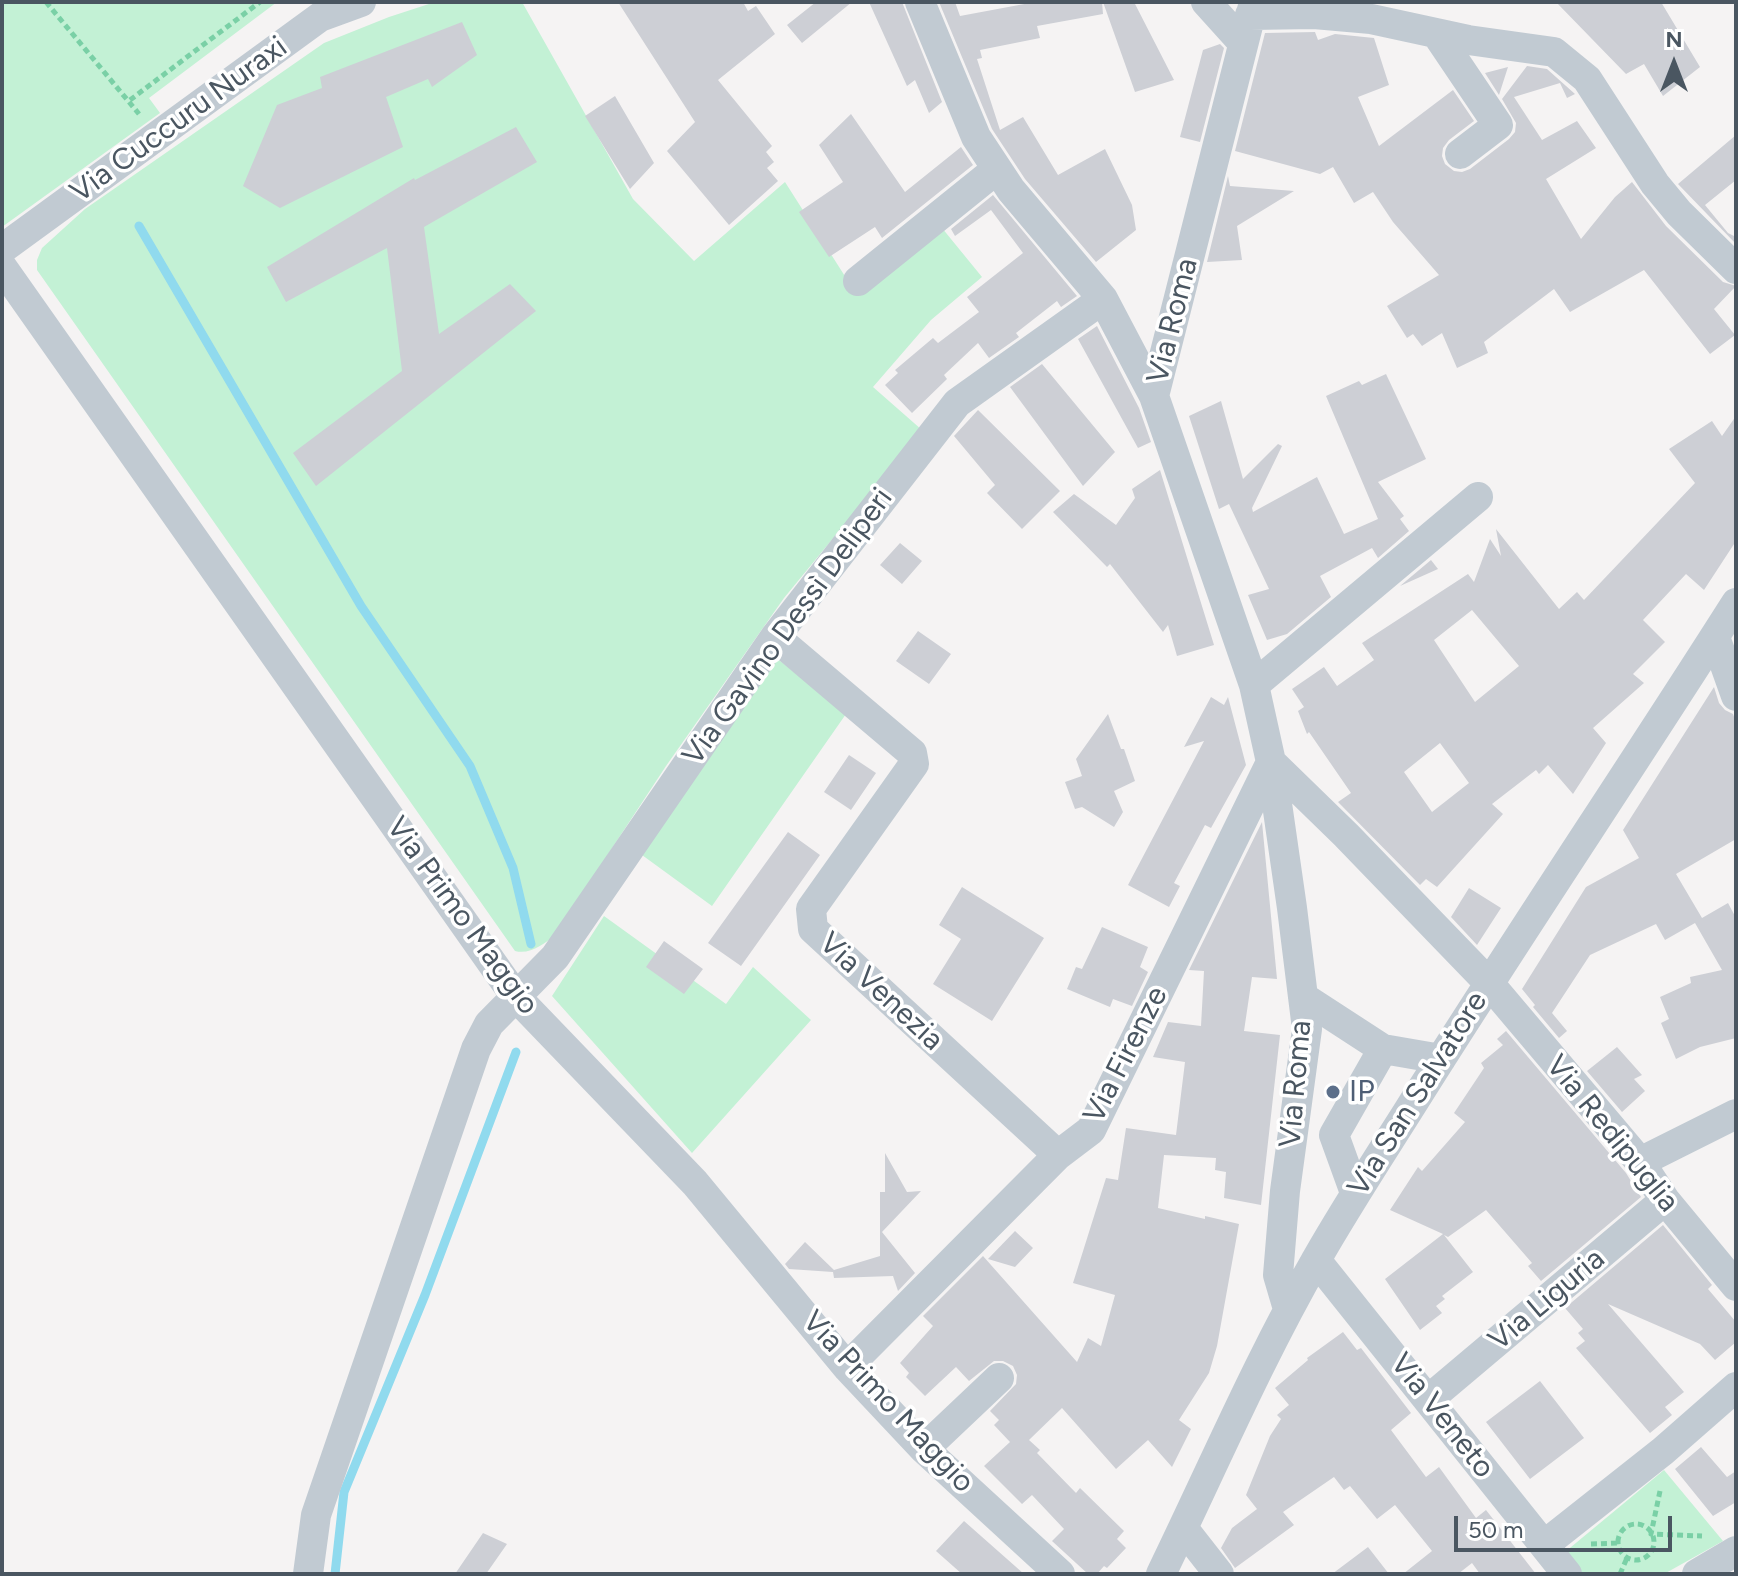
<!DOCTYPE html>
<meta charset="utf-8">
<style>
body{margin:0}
#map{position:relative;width:1738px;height:1576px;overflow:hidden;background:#f5f3f3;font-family:Figtree,sans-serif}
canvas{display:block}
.frame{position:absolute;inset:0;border:4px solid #4a5661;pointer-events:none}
.north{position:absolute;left:1634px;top:24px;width:80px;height:80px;-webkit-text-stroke:6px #fff;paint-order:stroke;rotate:0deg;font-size:22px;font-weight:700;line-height:32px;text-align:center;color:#4a5661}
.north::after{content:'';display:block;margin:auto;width:28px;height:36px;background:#4a5661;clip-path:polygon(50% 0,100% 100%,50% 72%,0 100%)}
.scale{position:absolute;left:1454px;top:1516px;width:218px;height:36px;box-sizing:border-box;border:4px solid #4a5661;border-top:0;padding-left:10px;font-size:24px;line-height:28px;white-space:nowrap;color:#4a5661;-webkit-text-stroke:6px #fff;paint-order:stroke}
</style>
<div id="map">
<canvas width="1738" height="1576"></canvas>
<div class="frame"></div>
<div class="north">N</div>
<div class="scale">50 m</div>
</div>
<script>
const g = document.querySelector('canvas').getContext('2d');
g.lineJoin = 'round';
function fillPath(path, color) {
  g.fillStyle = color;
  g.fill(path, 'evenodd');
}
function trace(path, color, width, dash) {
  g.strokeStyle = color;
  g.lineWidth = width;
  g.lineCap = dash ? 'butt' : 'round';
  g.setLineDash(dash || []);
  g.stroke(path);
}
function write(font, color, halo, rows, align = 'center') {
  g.font = font + ' Figtree,sans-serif';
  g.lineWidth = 7;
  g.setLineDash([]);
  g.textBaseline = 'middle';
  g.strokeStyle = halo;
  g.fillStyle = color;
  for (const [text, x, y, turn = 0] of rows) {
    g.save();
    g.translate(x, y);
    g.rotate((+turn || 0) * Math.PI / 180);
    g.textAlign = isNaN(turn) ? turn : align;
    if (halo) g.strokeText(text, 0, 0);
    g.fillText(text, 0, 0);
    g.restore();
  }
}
fillPath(new Path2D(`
 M2 2H277L149 98 160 113 2 227Z
 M435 2H522L633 199 694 261 785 182 855 292 942 228 982 277 931 320 873 387 922 430 784 598 666 766 555 935C544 944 530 955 515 951L37 270V260L42 248 85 209 324 43 389 17Z
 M774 656 846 714 712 906 642 855Z
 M604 916 726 1004 753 967 811 1020 692 1153 552 996Z
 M1664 1470 1723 1541 1664 1574H1583L1565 1552Z`), '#c3f1d5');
trace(new Path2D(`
 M139 226 361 606 470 766 513 868 531 944
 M335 1574 344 1492 425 1295 516 1052`), '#90daee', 9);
fillPath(new Path2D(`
 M618 2H743L748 11 756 6 775 34 718 80 772 146 766 152 774 162 767 168 778 181 729 225 667 151 695 122Z
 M816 2H852L802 43 787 25Z
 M869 2H902L942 102 929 113 915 80 907 86Z
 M939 2H955L960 16 1035 2H1102L1103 14 1037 26 1040 38 980 50 982 58 977 59 1000 130 1023 117 1058 175 1105 149 1132 205 1136 230 1096 262 1025 179 992 129Z
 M1103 2H1134L1174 80 1135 92Z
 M1556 2H1661L1700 67 1663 96 1644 64 1626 74Z
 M462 22 477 55 432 87 428 79 386 97 403 147 280 208 243 186 277 105 322 88 320 77Z
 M1315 32 1318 40 1335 34 1374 38 1389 85 1358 97 1379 146 1453 90 1474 121 1449 140 1443 148 1442 156 1445 164 1454 171 1462 172 1470 169 1509 139 1515 132 1516 123 1502 99 1527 66 1547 69 1575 94 1567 98 1560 83 1514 97 1542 140 1577 121 1596 148 1546 179 1581 239 1615 197 1632 182 1666 226 1723 282 1736 286 1714 309 1735 335 1710 354 1644 270 1570 312 1554 289 1484 342 1488 353 1457 368 1442 333 1422 346 1413 334 1407 338 1387 306 1439 275 1393 222 1373 192 1354 203 1333 167 1320 174 1235 151 1265 33Z
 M1220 44 1224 48 1200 142 1180 137 1203 50Z
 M1508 67 1499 95 1485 73Z
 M615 96 654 163 630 189 585 116Z
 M851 114 905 192 961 147 973 165 882 238 875 227 829 257 799 212 843 182 819 145Z
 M516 127 537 162 424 227 439 334 510 284 536 311 316 486 293 453 402 371 387 248 286 302 267 267 414 178 415 180Z
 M1736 135V180L1705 205 1728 233 1736 237V244L1678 184Z
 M1228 176 1230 186 1294 191 1237 226 1242 260 1207 262Z
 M993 195 1077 296 1061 307 1057 301 1016 333 1019 337 989 358 978 343 944 375 947 379 912 413 885 385 898 373 895 370 933 338 938 343 979 312 967 297 1023 253 991 210 955 236 951 229Z
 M1097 326 1139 408 1151 442 1138 448 1078 339Z
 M1042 364 1115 452 1083 486 1010 387Z
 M1386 374 1426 459 1378 482 1404 516 1400 519 1409 531 1378 558 1372 548 1320 576 1331 597 1287 634 1267 640 1248 595 1269 589 1229 504 1219 509 1189 416 1221 401 1243 479 1278 444 1282 446 1252 508 1253 512 1317 477 1344 534 1378 519 1326 396 1359 381 1362 385Z
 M978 410 1060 491 1022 529 987 493 995 485 954 436Z
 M1736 416V541L1704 590 1686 574 1643 620 1665 642 1633 674 1644 683 1593 728 1606 743 1573 794 1548 765 1539 774 1536 770 1492 804 1503 814 1437 887 1426 879 1420 885 1338 802 1351 793 1309 732 1307 734 1298 711 1304 707 1292 689 1324 667 1337 686 1374 660 1362 643 1468 574 1474 582 1490 539 1501 556 1496 529 1559 609 1577 592 1584 600 1695 483 1669 449 1712 421 1722 436ZM1472 610 1519 666 1475 702 1434 640ZM1440 743 1469 783 1432 812 1404 772Z
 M1160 470 1214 645 1177 656 1168 625 1163 632 1110 564 1107 567 1053 512 1074 494 1116 525 1135 498 1132 489Z
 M900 543 922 561 902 584 880 565Z
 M1431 560 1438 569 1400 586Z
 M918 631 951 654 929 684 896 661Z
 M1714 687 1719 703 1725 710 1733 714 1736 722V839L1676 874 1702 918 1728 903 1736 918V1038L1700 1047 1676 1059 1661 1023 1669 1019 1660 997 1691 983 1690 977 1722 970 1695 923 1665 940 1656 924 1590 955 1552 1013 1567 1031 1559 1038 1533 1007 1535 1005 1522 989 1586 887 1639 858 1623 830Z
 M1211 697 1224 705 1228 697 1246 765 1211 828 1205 825 1174 883 1180 886 1169 907 1128 885 1204 741 1184 747Z
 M1108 714 1121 749H1124L1135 781 1114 791 1123 812 1114 827 1082 807 1075 809 1065 782 1082 776 1076 759Z
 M849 755 876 773 851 810 824 792Z
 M1262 822 1277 979 1252 977 1244 1031 1280 1035 1261 1205 1224 1198 1226 1172 1215 1170 1216 1158 1164 1155 1158 1208 1205 1219V1216L1239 1224 1217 1346 1209 1373 1179 1420 1191 1429 1172 1467 1148 1440 1116 1469 1062 1408 1029 1440 1040 1450 1037 1453 1076 1493 1080 1488 1124 1531 1117 1539 1126 1548 1107 1568 1104 1566 1097 1574H1088L1052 1541 1064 1529 1032 1495 1022 1504 984 1466 1010 1442 994 1425 999 1420 990 1411 1016 1384 1017 1375 1013 1366 1003 1361H994L969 1381 956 1367 925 1396 906 1377 909 1373 900 1363 933 1326 923 1316 983 1256 1077 1362 1088 1338 1101 1346 1115 1295 1073 1283 1106 1178 1118 1180 1126 1128 1176 1135 1185 1062 1153 1057 1168 1022 1201 1026 1204 971 1189 970Z
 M788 832 820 855 741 966 708 943Z
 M962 887 1044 938 992 1021 933 984 961 939 939 925Z
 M1469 888 1501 908 1477 945 1451 917Z
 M1102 927 1148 947 1140 967 1148 972 1132 1006 1113 999 1110 1007 1067 989 1076 967 1082 969Z
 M664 941 703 969 684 994 646 967Z
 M1506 1031 1626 1173 1641 1197 1541 1281 1528 1266 1532 1263 1486 1210 1448 1237 1444 1235 1473 1272 1442 1296 1445 1299 1436 1306 1442 1313 1420 1330 1385 1279 1443 1234 1390 1210 1418 1167 1422 1171 1465 1122 1454 1113 1484 1068 1481 1063 1503 1045 1497 1039Z
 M1617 1047 1642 1075 1634 1079 1645 1091 1622 1112 1587 1071Z
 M885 1153 907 1192 921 1191 882 1232 915 1273 898 1291 893 1276 834 1278 833 1272 789 1269 785 1264 805 1242 834 1270 880 1256V1192H885Z
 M1663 1225 1712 1285 1708 1289 1736 1322V1342L1715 1360 1700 1344 1608 1304 1684 1392 1665 1407 1672 1415 1650 1433 1576 1348 1585 1341 1578 1333 1583 1329 1565 1308Z
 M1015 1231 1033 1248 1015 1267 988 1259Z
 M1343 1332 1357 1350 1361 1348 1411 1413 1391 1430 1426 1477 1439 1467 1476 1518 1486 1510 1536 1574H1480L1472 1563 1458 1574H1403L1432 1551 1395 1505 1377 1519 1350 1486 1344 1490 1334 1477 1283 1512 1294 1525 1235 1568 1221 1548 1232 1528 1257 1509 1246 1495 1270 1436 1281 1419 1277 1415 1289 1405 1275 1388 1308 1360 1307 1358Z
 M1540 1381 1584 1438 1530 1479 1486 1422Z
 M1701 1447 1727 1477 1736 1471V1502L1713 1516 1675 1469Z
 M964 1521 1024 1574H962L936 1551Z
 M483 1533 507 1544 486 1574H455Z
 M1368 1547 1389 1574H1332Z`), '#cdcfd5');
trace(new Path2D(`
 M46 2 139 114
 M130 100 260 2
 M1660 1491 1651 1534 1702 1536
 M1618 1542a18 18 0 1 1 36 0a18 18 0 1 1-36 0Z
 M1591 1544 1618 1543
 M1620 1574 1627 1558`), '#7ad0a6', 5, [6, 4]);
trace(new Path2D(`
 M920 2 976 137 1011 190 1103 299 1154 396 1254 685 1271 762 1292 908 1307 1029 1285 1191 1278 1275 1288 1309
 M1206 2 1243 43
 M1250 15 1314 14 1371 19 1468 40 1554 52 1587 79 1655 184 1679 213 1736 269
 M1436 33 1498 125 1460 154
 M2 249 320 17 361 2
 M2 267 516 997 695 1183 847 1367 924 1449 1060 1574
 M858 281 997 169
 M1154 396 1254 2
 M775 637 912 753 914 764 811 909 813 929 1058 1155
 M1715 637 1736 696
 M1254 685 1478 497
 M1271 762 1346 835 1488 982 1640 1162 1665 1200 1736 1286
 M1303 997 1383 1049
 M1640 1162 1736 1114
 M1355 1193 1334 1135 1383 1049 1441 1059
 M1316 1260 1567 1574
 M847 1367 1058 1155 1091 1130 1271 762
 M1429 1399 1665 1200
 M924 1449 999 1378
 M1183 1528 1219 1574
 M1544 1545 1663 1451 1736 1387
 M308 1574 316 1515 476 1049 489 1024 555 957 775 637 957 403 1103 299
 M1161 1574C1212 1469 1258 1361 1316 1260 1345 1209 1377 1160 1408 1111 1515 940 1628 773 1736 603
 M1697 1574 1736 1551`), '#c1cad2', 30);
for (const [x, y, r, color] of [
 [1333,1092,8,"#5c6f8a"]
]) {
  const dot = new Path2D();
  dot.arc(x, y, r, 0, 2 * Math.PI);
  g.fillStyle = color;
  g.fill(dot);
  trace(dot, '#fff', 3);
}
write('30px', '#4a5661', '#fff', [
 ["Via Cuccuru Nuraxi",179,120,-36],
 ["Via Roma",1173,321,-76],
 ["Via Gavino Dessì Deliperi",788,627,-54],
 ["Via Primo Maggio",462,916,54],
 ["Via Venezia",881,992,43],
 ["Via Firenze",1126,1055,-63],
 ["Via Roma",1296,1084,-85],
 ["Via San Salvatore",1418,1094,-58],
 ["Via Redipuglia",1612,1134,51],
 ["Via Liguria",1547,1300,-40],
 ["Via Primo Maggio",888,1402,47],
 ["Via Veneto",1442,1416,52]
]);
write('30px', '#4e5e75', '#fff', [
 ["IP",1349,1092]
], 'left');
</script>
